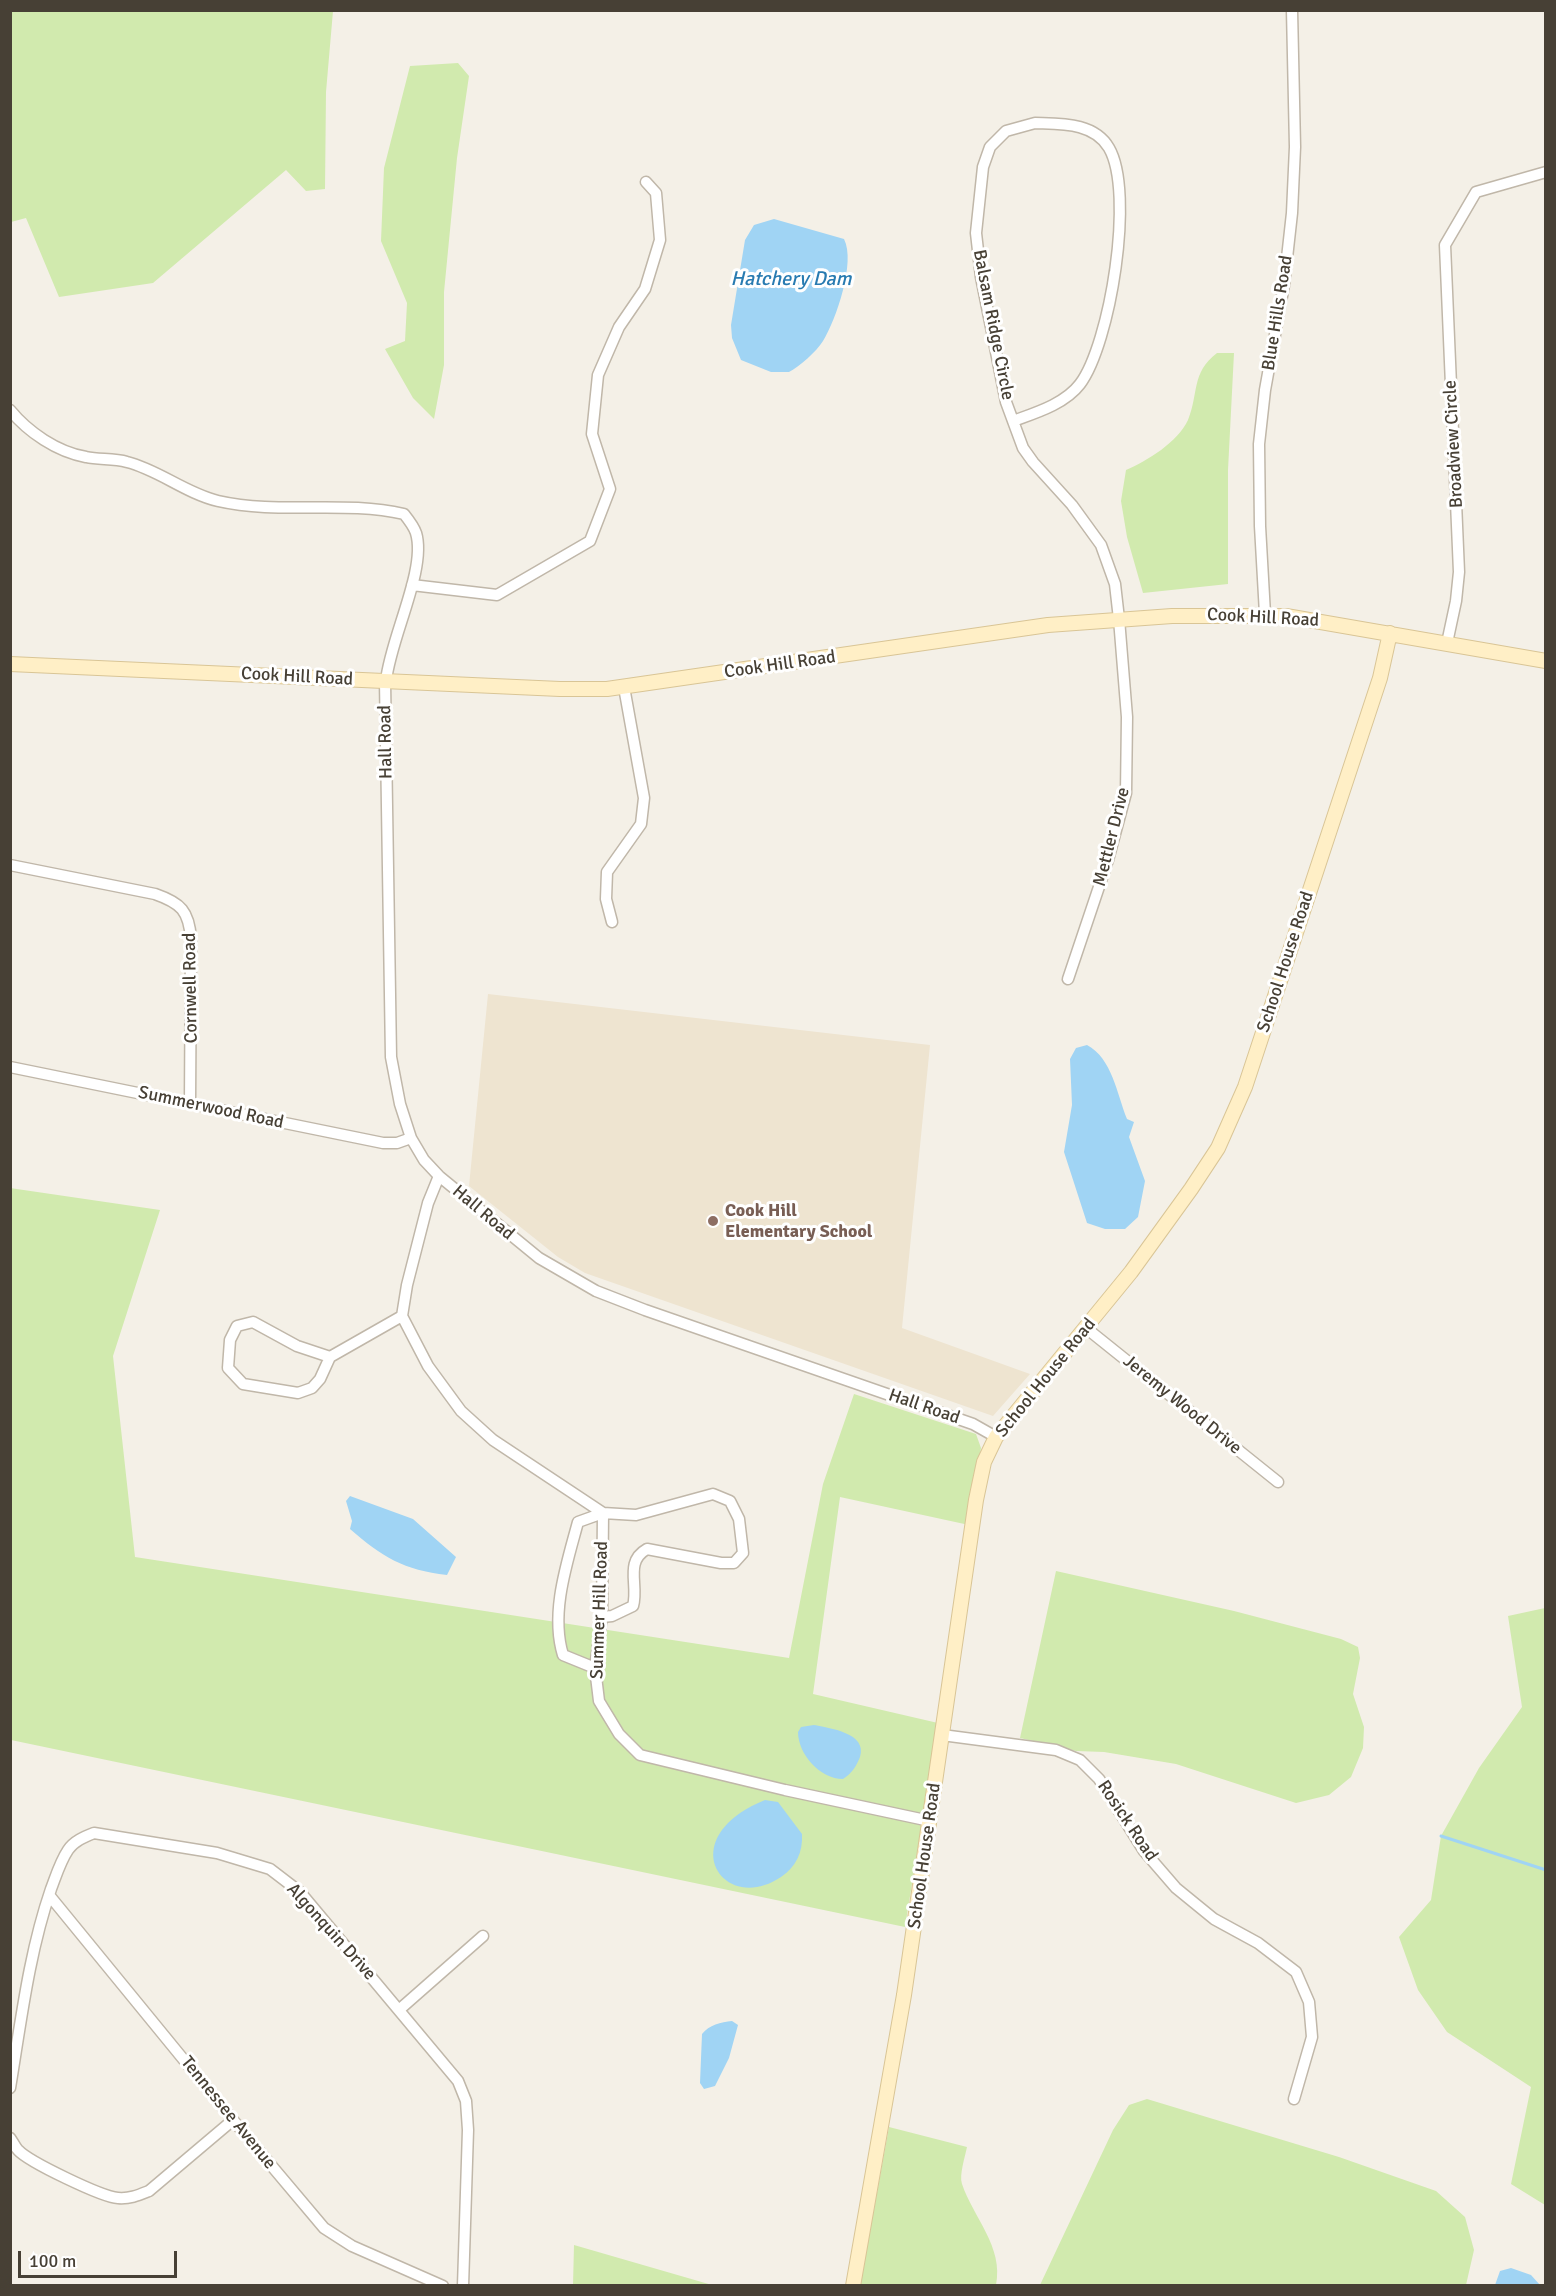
<!DOCTYPE html>
<style>
body{margin:0}
#map{position:relative;width:1556px;height:2296px;overflow:hidden;background:#f4f0e7;font-family:Signika,sans-serif}
canvas{display:block}
.frame{position:absolute;inset:0;border:12px solid #474035;pointer-events:none}
.scale{position:absolute;left:18px;top:2251px;width:159px;height:27px;box-sizing:border-box;border:3px solid #474035;border-top:0;padding-left:8px;font-size:18px;line-height:21px;white-space:nowrap;color:#474035;-webkit-text-stroke:4px #fff;paint-order:stroke}
</style>
<div id="map">
<canvas width="1556" height="2296"></canvas>
<div class="frame"></div>
<div class="scale">100 m</div>
</div>
<script>
const g = document.querySelector('canvas').getContext('2d');
g.lineJoin = 'round';
function fillPath(path, color) {
  g.fillStyle = color;
  g.fill(path, 'evenodd');
}
function trace(path, color, width, dash) {
  g.strokeStyle = color;
  g.lineWidth = width;
  g.lineCap = dash ? 'butt' : 'round';
  g.setLineDash(dash || []);
  g.stroke(path);
}
function write(font, color, halo, rows, align = 'center') {
  g.font = font + ' Signika,sans-serif';
  g.lineWidth = 6;
  g.setLineDash([]);
  g.textBaseline = 'middle';
  g.strokeStyle = halo;
  g.fillStyle = color;
  for (const [text, x, y, turn = 0] of rows) {
    g.save();
    g.translate(x, y);
    g.rotate((+turn || 0) * Math.PI / 180);
    g.textAlign = isNaN(turn) ? turn : align;
    if (halo) g.strokeText(text, 0, 0);
    g.fillText(text, 0, 0);
    g.restore();
  }
}
fillPath(new Path2D(`
 M488 994 930 1045 902 1328 1030 1374 993 1416 585 1273 558 1257 469 1186Z`), '#eee4d0');
fillPath(new Path2D(`
 M11 10 333 11 326 92 325 189 306 191 286 170 153 283 59 297 26 218 11 222Z
 M458 63 469 76 457 158 444 292V365L434 419 413 398 385 349 405 341 407 303 381 241 384 168 410 66Z
 M1217 353H1234L1228 470V584L1143 593 1127 537 1121 501 1126 470C1147 461 1178 442 1188 420 1199 393 1191 373 1217 353Z
 M10 1188 160 1210 113 1356 135 1557 789 1658 823 1484 854 1394 976 1434 981 1448 969 1525 840 1497 813 1694 938 1723 905 1927 11 1740Z
 M1056 1571 1234 1611 1341 1639 1358 1647 1360 1658 1353 1694 1364 1727 1363 1748 1351 1777 1329 1795 1296 1803 1176 1764 1104 1752 1076 1751 1020 1738Z
 M1545 1608H1546L1545 2205 1511 2184 1531 2087 1447 2032 1418 1990 1399 1937 1431 1900 1441 1836 1479 1768 1522 1707 1508 1616Z
 M1147 2099 1339 2157 1436 2191 1465 2217 1474 2250 1466 2285H1040L1113 2130 1129 2105Z
 M889 2127 967 2147C965 2157 959 2175 962 2184 973 2217 1004 2247 996 2285L860 2286Z
 M574 2245 712 2285H573Z`), '#d1eaae');
fillPath(new Path2D(`
 M774 219 844 239C856 262 836 320 823 341 816 352 800 366 789 372H771L741 360 732 338 731 325 745 240 754 225Z
 M1087 1045C1112 1058 1117 1094 1127 1119L1134 1122 1129 1137 1145 1181 1138 1217 1125 1229H1105L1087 1223 1064 1152 1072 1105 1070 1059 1076 1048Z
 M350 1496 413 1519 456 1557 447 1575C404 1570 382 1557 350 1529L352 1521 346 1501Z
 M814 1725C829 1728 868 1733 860 1757 856 1767 852 1773 843 1779 820 1779 798 1754 798 1732L801 1727Z
 M765 1800 778 1802 802 1834C803 1852 796 1867 781 1877 723 1916 671 1838 765 1800Z
 M732 2021 738 2025 729 2058 715 2086 704 2089 700 2083 702 2034C709 2025 721 2022 732 2021Z
 M1511 2268 1531 2275 1540 2285H1495L1500 2271Z`), '#a0d4f4');
trace(new Path2D(`
 M1441 1836 1546 1870`), '#a0d4f4', 3);
const street = new Path2D(`
 M1035 123C1060 124 1094 122 1109 148 1135 193 1110 344 1080 384 1065 404 1035 413 1013 421L1006 402 981 277 976 233 983 167 990 147 1006 131Z
 M10 410C28 432 57 452 86 457 99 460 113 458 127 462 159 470 185 493 218 501 280 515 343 500 404 514 408 519 414 527 416 533 427 569 390 639 386 681
 M1013 421 1023 448 1033 462 1072 505 1101 545 1115 584 1119 619 1127 717 1126 793 1108 860 1068 979
 M412 585 497 595 590 541 610 489 592 434 598 375 619 327 645 289 660 240 656 193 646 182
 M1265 614 1260 526 1259 444 1265 390 1284 285 1292 213 1295 147 1292 10
 M1447 643 1456 601 1459 572 1445 245 1476 192 1546 172
 M385 681 391 1057 400 1104 411 1138 424 1160 439 1176 539 1258 596 1291 645 1310 973 1424 996 1437
 M10 865 155 894C181 903 189 911 191 939L190 1103
 M612 922 606 899 607 872 641 824 644 798 624 687
 M10 1067 383 1143H397L411 1138
 M439 1176 428 1203 407 1285 402 1316 428 1366 461 1411 493 1440 603 1513 602 1617 595 1668 599 1701 619 1734 640 1755 785 1790 930 1821
 M1086 1328 1278 1482
 M330 1357 297 1346 253 1322 237 1326 230 1340 228 1368 243 1384 298 1393 312 1388 320 1379 330 1357 402 1316
 M595 1668 563 1655C550 1613 567 1563 578 1522L603 1513 636 1515 713 1494 730 1501 739 1519 743 1553 734 1563H721L647 1549C624 1562 639 1585 633 1606L612 1616 602 1617
 M942 1735 1056 1750 1080 1760 1099 1779 1144 1851 1176 1888 1214 1919 1258 1943 1296 1972 1309 2002 1312 2037 1294 2099
 M49 1895 233 2120 324 2228 352 2246 443 2286
 M400 2009 483 1936
 M10 2088C21 2021 29 1953 51 1889 56 1876 60 1862 68 1850 74 1841 84 1837 94 1833L217 1853 270 1869 300 1892 458 2081 466 2101 468 2130 463 2286
 M10 2138C13 2142 15 2147 18 2150 29 2162 102 2197 118 2198 130 2199 139 2195 149 2191L233 2120`);
const secondary = new Path2D(`
 M10 664 560 689H607L1048 625 1172 616H1286L1546 661
 M853 2286 904 1995 976 1500 984 1462 996 1437 1131 1272 1191 1189 1218 1148 1245 1087 1380 678 1390 633`);
trace(street, '#c0b7a9', 13);
trace(secondary, '#d9c596', 16);
trace(street, '#fff', 10);
trace(secondary, '#ffefc6', 14);
for (const [x, y, r, color] of [
 [713,1221,6,"#8d6e63"]
]) {
  const dot = new Path2D();
  dot.arc(x, y, r, 0, 2 * Math.PI);
  g.fillStyle = color;
  g.fill(dot);
  trace(dot, '#fff', 2);
}
write('18px', '#474035', '#fff', [
 ["Blue Hills Road",1278,313,-81],
 ["Balsam Ridge Circle",993,325,79],
 ["Broadview Circle",1454,444,-93],
 ["Cook Hill Road",1263,618,3],
 ["Cook Hill Road",780,665,-8],
 ["Cook Hill Road",297,677,3],
 ["Hall Road",386,742,-91],
 ["Mettler Drive",1112,837,-76],
 ["School House Road",1286,962,-72],
 ["Cornwell Road",191,988,-91],
 ["Summerwood Road",211,1108,12],
 ["Hall Road",483,1213,40],
 ["School House Road",1046,1378,-51],
 ["Jeremy Wood Drive",1182,1405,39],
 ["Hall Road",924,1407,19],
 ["Summer Hill Road",600,1610,-88],
 ["Rosick Road",1127,1821,56],
 ["School House Road",925,1856,-82],
 ["Algonquin Drive",331,1932,48],
 ["Tennessee Avenue",228,2113,51]
]);
write('bold 18px', '#785e54', '#fff', [
 ["Cook Hill",725,1211],
 ["Elementary School",725,1232]
], 'left');
write('italic 20px', '#287bb1', '#fff', [
 ["Hatchery Dam",791,280]
]);
</script>
